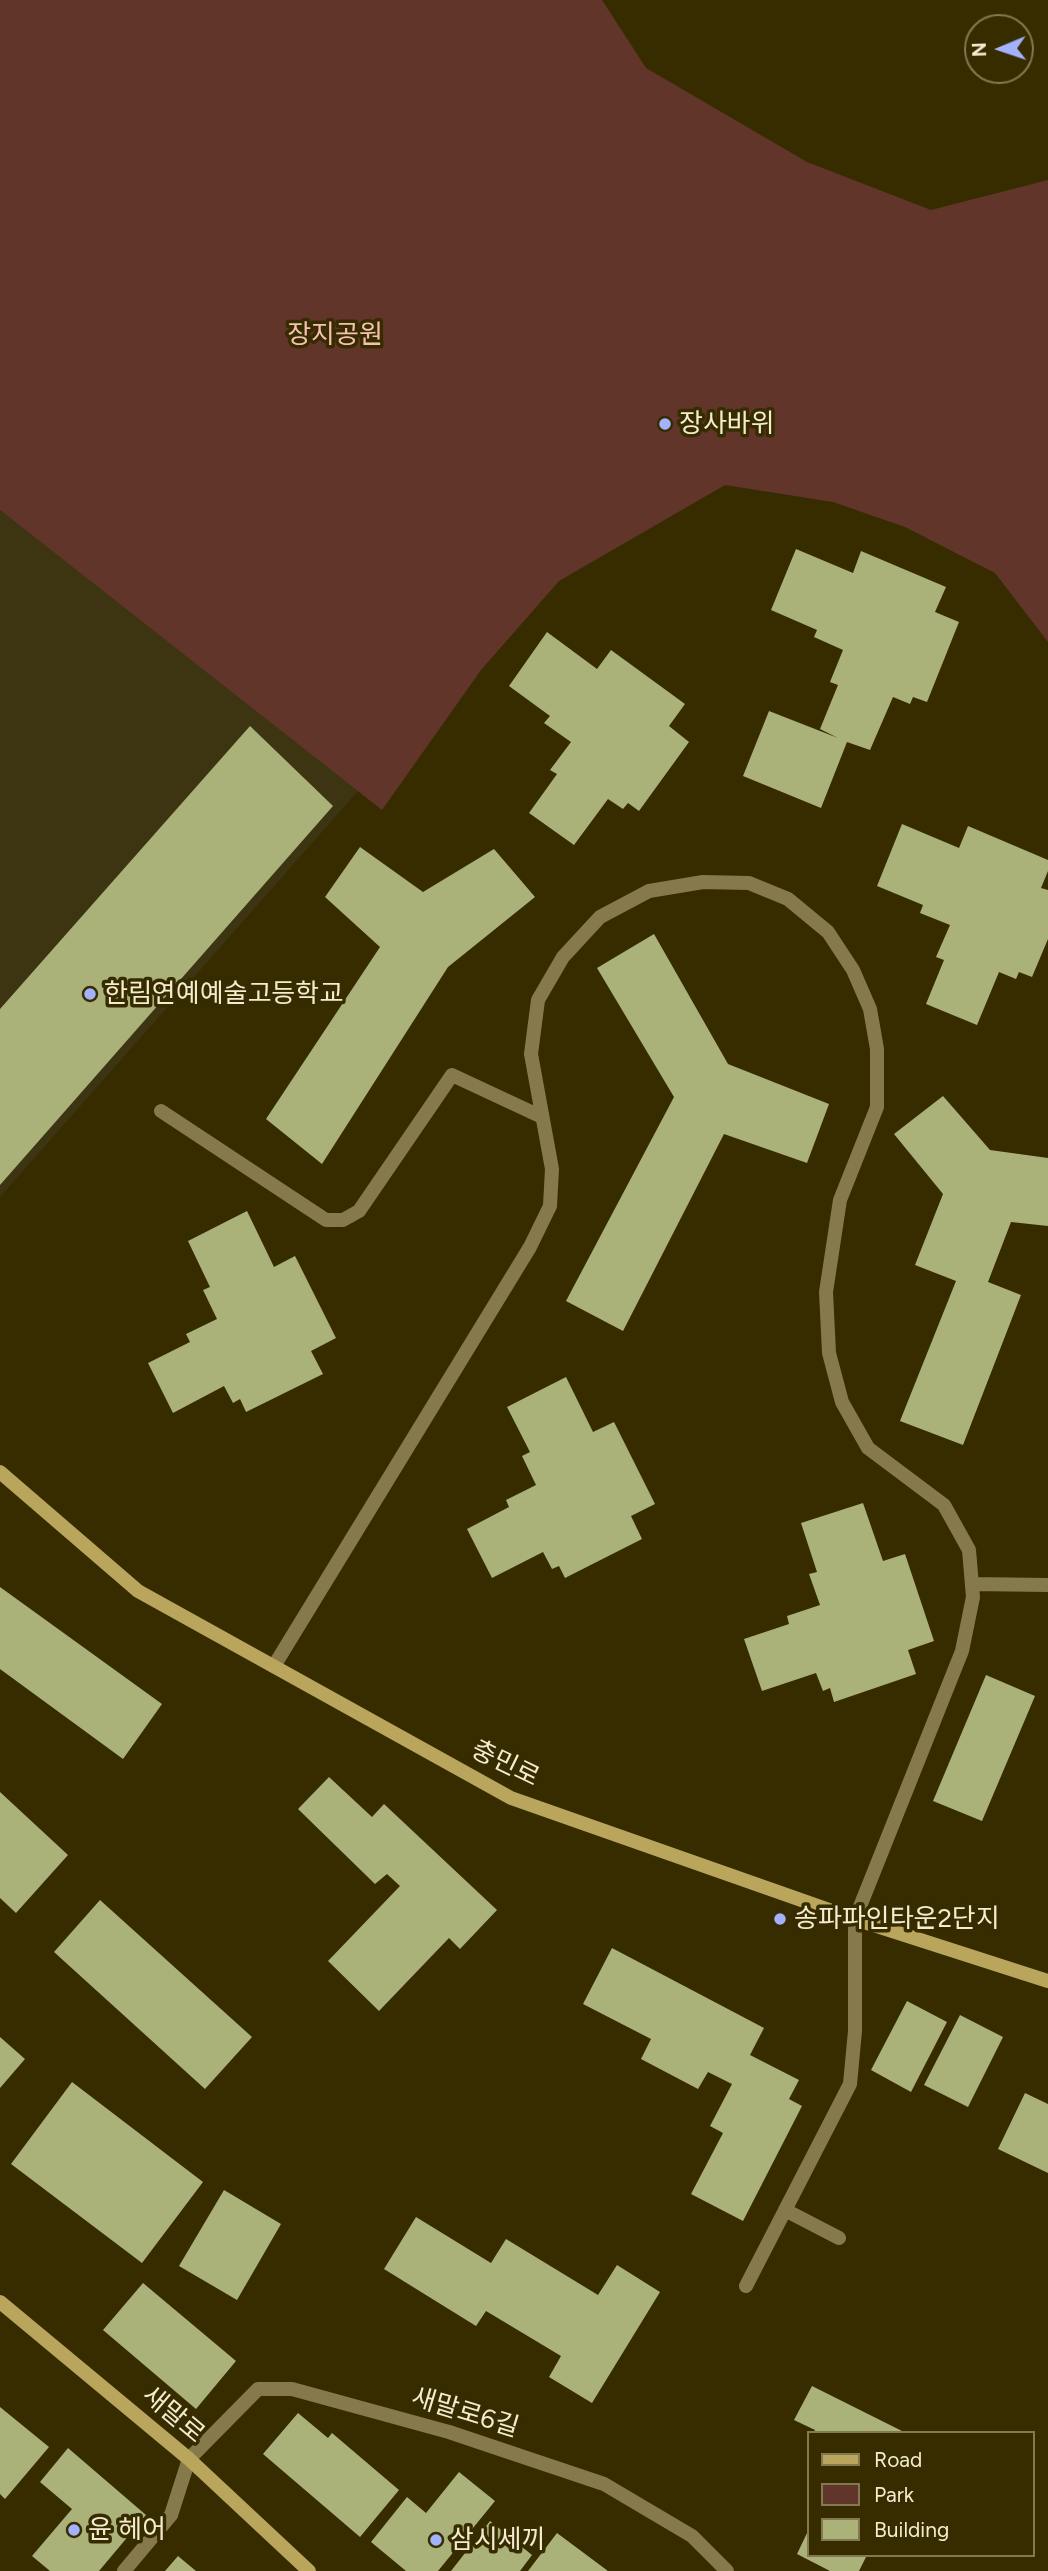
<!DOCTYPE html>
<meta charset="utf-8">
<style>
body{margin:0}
#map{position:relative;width:1048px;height:2571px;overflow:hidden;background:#372c00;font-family:Figtree,sans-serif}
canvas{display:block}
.legend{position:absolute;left:807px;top:2431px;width:228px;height:126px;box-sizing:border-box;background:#372c00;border:2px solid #827953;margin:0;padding:9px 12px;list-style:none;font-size:21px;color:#f3eccf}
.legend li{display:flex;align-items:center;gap:14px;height:35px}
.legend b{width:35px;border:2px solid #827953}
.north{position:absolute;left:964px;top:14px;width:70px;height:70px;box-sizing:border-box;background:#372c00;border:2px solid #827953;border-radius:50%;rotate:268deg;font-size:19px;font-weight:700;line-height:28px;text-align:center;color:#f3eccf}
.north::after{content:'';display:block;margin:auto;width:24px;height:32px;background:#a2b2fd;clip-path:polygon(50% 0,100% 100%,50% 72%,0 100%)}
</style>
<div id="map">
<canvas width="1048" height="2571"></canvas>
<ul class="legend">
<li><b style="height:9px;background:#b9a55b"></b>Road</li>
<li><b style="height:19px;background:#62352a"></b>Park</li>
<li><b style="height:19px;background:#aab279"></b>Building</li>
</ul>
<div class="north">N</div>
</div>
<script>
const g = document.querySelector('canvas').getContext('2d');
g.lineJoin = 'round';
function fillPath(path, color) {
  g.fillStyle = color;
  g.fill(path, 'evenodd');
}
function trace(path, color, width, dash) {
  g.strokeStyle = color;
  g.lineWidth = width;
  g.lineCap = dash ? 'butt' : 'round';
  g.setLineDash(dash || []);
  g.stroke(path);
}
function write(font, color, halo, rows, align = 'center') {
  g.font = font + ' Figtree,"Noto Sans KR",sans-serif';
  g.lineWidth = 7;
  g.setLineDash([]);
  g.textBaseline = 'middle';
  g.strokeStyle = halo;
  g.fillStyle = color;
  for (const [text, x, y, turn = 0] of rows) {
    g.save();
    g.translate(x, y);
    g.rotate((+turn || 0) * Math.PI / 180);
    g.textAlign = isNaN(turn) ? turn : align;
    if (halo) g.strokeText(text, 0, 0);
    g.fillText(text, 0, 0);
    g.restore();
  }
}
fillPath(new Path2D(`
 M0 510 358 791 0 1197Z`), '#3d3412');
fillPath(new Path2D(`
 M0 0H602L646 68 807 162 931 210 1048 180V642L995 573 905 527 833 502 725 485 559 581 481 670 382 810 0 510Z`), '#62352a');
fillPath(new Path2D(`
 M796 549 853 573 861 551 946 587 935 612 959 622 927 702 913 697 910 704 893 697 870 750 847 742 821 808 743 776 769 711 838 738 820 729 838 685 830 682 843 650 814 637 817 630 771 610Z
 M547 632 597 669 611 650 685 704 669 726 689 742 639 811 628 803 623 809 608 799 574 845 529 813 557 774 550 770 571 742 544 723 550 716 509 686Z
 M250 726 333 806 0 1185V1009Z
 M902 824 959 848 968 826 1048 860V871L1041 888 1048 890V939L1032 977 1019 972 1016 979 999 972 977 1025 926 1004 944 960 936 957 950 925 920 913 923 905 877 886Z
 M360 847 423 892 494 849 535 897 448 967 322 1164 266 1119 380 947 325 897Z
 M654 934 728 1064 829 1104 807 1163 724 1134 623 1331 566 1301 674 1097 597 968Z
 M943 1096 990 1150 1048 1158V1226L1011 1222 988 1282 1021 1295 963 1445 900 1421 956 1281 915 1265 943 1194 894 1134Z
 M247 1211 274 1267 295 1256 336 1338 311 1351 323 1374 246 1412 240 1399 233 1403 224 1386 173 1413 148 1363 190 1342 186 1334 217 1319 203 1290 210 1287 188 1241Z
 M566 1377 593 1432 614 1422 655 1504 631 1516 642 1539 565 1578 559 1566 552 1569 543 1552 492 1578 467 1529 509 1507 506 1500 536 1485 522 1456 530 1452 507 1407Z
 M863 1503 883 1561 905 1554 934 1641 908 1650 916 1674 834 1702 830 1688 823 1691 816 1673 762 1691 744 1639 789 1624 787 1616 820 1605 809 1574 817 1572 801 1523Z
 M0 1587 162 1704 123 1759 0 1669Z
 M986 1675 1035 1696 982 1821 933 1801Z
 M329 1777 372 1817 384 1804 497 1910 460 1949 449 1938 379 2011 328 1961 400 1886 387 1874 375 1884 298 1809Z
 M0 1792 68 1855 16 1913 0 1898Z
 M100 1900 252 2037 205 2089 54 1952Z
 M612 1948 764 2028 750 2055 799 2080 789 2099 802 2106 743 2221 691 2194 723 2133 710 2126 732 2084 708 2072 698 2089 641 2059 651 2039 583 2004Z
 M907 2001 947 2022 911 2092 871 2070Z
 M960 2015 1003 2037 968 2107 924 2085Z
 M0 2037 25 2059 0 2088Z
 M72 2082 203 2182 142 2263 11 2164Z
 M1025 2093 1048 2104V2173L998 2149Z
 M224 2190 281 2224 237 2300 179 2266Z
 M416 2217 491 2263 506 2239 598 2295 617 2265 660 2292 592 2403 549 2377 561 2356 486 2311 476 2326 384 2269Z
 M143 2283 236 2361 196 2409 103 2330Z
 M812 2386 906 2433H814L815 2430 794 2420Z
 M0 2407 49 2447 5 2499 0 2494Z
 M298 2413 328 2438 332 2433 399 2490 360 2537 263 2454Z
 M68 2448 146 2515 99 2571H50L32 2556 72 2509 40 2482Z
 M459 2472 495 2501 438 2571H406L371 2542 407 2497 426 2513Z
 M490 2521 532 2555 520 2571H451Z
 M808 2531V2555H867L859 2571H830L797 2554Z
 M557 2533 608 2571H528Z
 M178 2556 196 2571H165Z`), '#aab279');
trace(new Path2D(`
 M161 1111 326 1220H343L359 1211 452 1075 542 1117
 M972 1584 1048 1585
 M274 1666 530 1247 550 1206 552 1169 531 1054 538 1000 563 957 600 917 649 891 703 882 749 883 788 899 828 932 853 970 870 1009 877 1049V1107L840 1200 826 1292 829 1353 842 1402 868 1448 944 1505 969 1550 973 1597 962 1651 855 1919V2031L850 2084 746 2286
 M785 2210 839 2238`), '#867a4d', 14);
trace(new Path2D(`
 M124 2571 171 2515 189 2459 258 2389H292L449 2432 604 2484 692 2536 727 2571`), '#867a4d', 14);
trace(new Path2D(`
 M0 1472 138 1591 511 1798 855 1919 1048 1981
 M0 2302 189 2459 309 2571`), '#b9a55b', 14);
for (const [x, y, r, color] of [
 [665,424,7,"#a2b2fd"],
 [90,994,7,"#a2b2fd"],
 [780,1919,7,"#a2b2fd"],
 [74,2530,7,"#a2b2fd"],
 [436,2540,7,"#a2b2fd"]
]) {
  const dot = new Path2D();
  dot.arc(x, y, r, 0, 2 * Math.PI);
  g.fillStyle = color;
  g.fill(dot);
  trace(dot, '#372c00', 2.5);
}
write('26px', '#f7bfb1', '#372c00', [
 ["장지공원",335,335]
]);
write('26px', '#f3eccf', '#372c00', [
 ["장사바위",679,424],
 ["한림연예예술고등학교",104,994],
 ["송파파인타운2단지",794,1919],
 ["윤 헤어",88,2530],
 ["삼시세끼",450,2540]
], 'left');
write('26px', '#f3eccf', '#372c00', [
 ["충민로",505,1764,26],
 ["새말로6길",465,2413,17],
 ["새말로",173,2415,40]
]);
</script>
